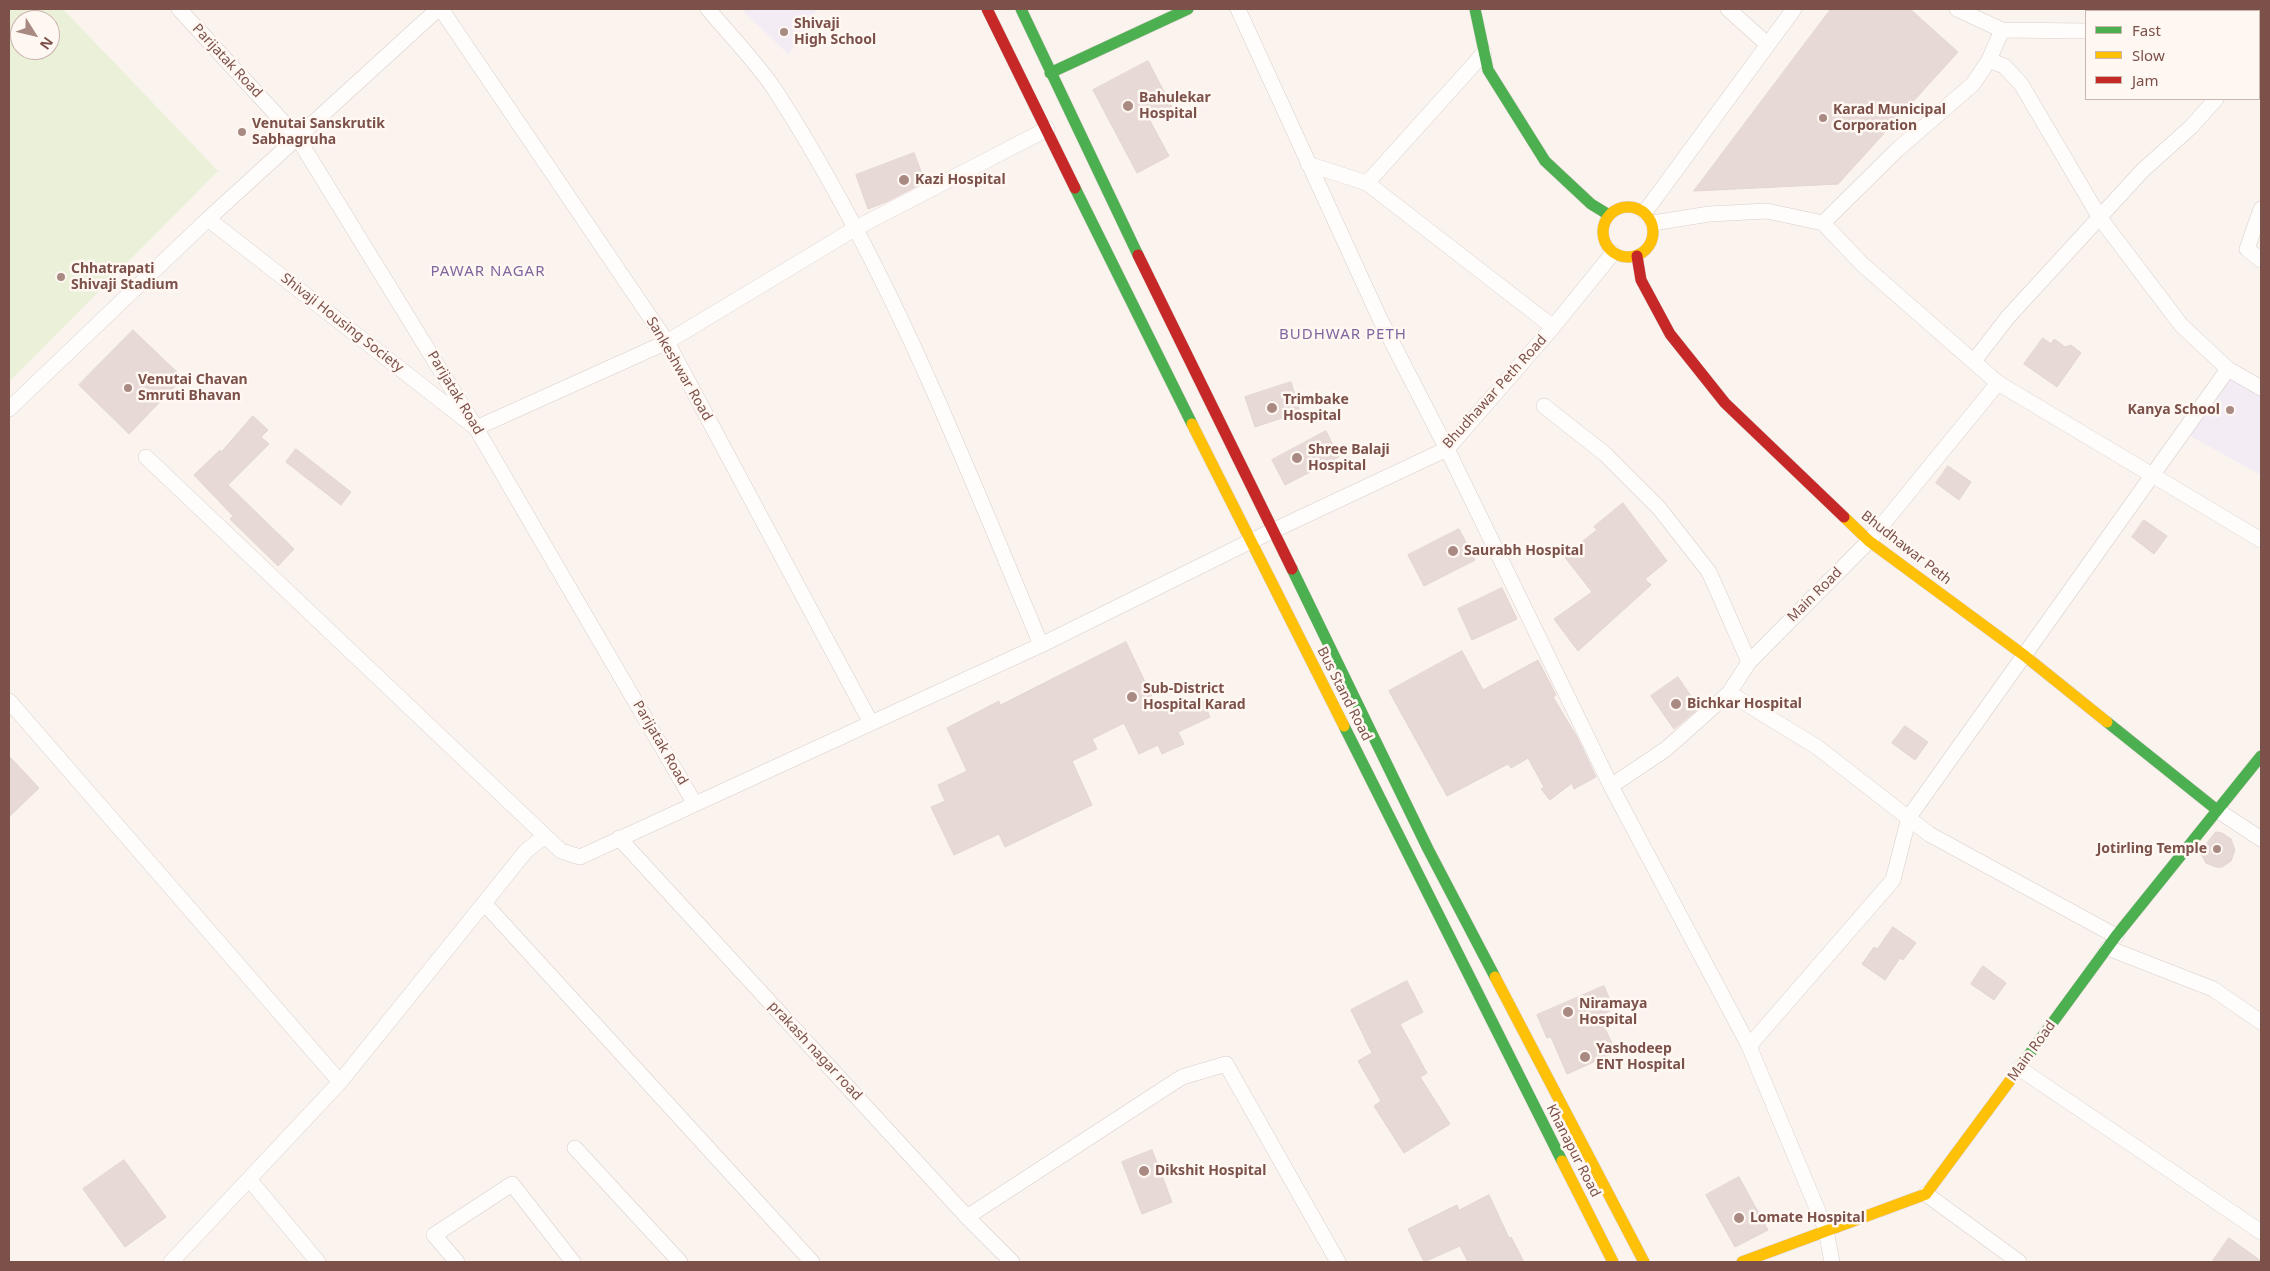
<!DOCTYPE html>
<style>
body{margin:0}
#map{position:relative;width:2270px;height:1271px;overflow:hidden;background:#faf3ee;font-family:"Noto Sans",sans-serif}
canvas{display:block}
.frame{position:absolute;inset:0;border:10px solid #7c514a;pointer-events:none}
.legend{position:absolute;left:2085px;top:10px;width:175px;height:90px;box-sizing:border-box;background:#fff7f2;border:1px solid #cbb5af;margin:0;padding:6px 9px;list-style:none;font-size:15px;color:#7c514a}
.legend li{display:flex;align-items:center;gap:10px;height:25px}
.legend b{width:25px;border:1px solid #cbb5af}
.north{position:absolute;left:10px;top:10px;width:50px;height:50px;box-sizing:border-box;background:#fff7f2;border:1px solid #cbb5af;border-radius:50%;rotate:126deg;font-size:14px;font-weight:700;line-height:20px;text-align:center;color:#7c514a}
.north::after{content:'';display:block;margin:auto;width:18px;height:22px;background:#a88a83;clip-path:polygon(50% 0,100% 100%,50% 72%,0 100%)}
</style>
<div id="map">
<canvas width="2270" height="1271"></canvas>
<div class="frame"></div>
<ul class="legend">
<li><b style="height:6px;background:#4caf50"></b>Fast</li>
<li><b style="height:6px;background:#ffc107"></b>Slow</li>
<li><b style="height:6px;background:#c62828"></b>Jam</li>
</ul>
<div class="north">N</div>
</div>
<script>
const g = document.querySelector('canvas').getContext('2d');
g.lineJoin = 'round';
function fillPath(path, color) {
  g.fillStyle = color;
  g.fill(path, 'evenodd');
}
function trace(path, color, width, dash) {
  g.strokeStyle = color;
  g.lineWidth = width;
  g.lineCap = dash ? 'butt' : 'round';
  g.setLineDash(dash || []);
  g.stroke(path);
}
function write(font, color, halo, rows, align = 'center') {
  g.font = font + ' "Noto Sans",sans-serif';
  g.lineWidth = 5;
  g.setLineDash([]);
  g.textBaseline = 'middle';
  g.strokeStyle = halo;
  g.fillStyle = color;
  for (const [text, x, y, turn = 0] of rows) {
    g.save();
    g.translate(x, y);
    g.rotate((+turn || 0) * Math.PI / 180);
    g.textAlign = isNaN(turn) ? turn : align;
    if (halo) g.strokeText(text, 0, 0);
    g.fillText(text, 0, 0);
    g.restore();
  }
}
fillPath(new Path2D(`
 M741 9H817L789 55Z
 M2228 369 2261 388V475L2183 432Z`), '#f4ecf5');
fillPath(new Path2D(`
 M9 9H63L218 171 9 382ZM20 20H50V50H20Z`), '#ebf0d8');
const building = new Path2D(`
 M1831 9H1910L1958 52 1838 184 1694 191Z
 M1148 61 1172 107 1149 119 1169 156 1137 173 1093 90Z
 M914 153 925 182 886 202 868 209 856 175Z
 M133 330 183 378 129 434 79 385Z
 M2043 338 2051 344 2054 339 2065 347 2071 345 2081 353 2057 387 2024 364Z
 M1291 382 1300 412 1255 427 1245 397Z
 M253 416 268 430 261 437 269 444 228 485 294 549 278 566 230 519 233 516 194 475 220 450 221 452Z
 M1326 431 1339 457 1285 485 1272 460Z
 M296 449 351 492 341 505 286 462Z
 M1948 466 1971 482 1959 500 1936 483Z
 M1623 503 1667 561 1645 579 1651 585 1578 651 1554 619 1592 592 1564 556 1597 530 1594 527Z
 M2144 520 2167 536 2154 554 2132 537Z
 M1459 529 1475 560 1424 586 1408 555Z
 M1502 588 1517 619 1472 640 1458 609Z
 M1126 642 1159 711 1169 707 1172 714 1202 700 1210 717 1178 732 1184 744 1162 754 1158 745 1139 754 1124 723 1092 739 1097 749 1072 761 1092 805 1005 847 999 834 954 855 931 807 945 801 938 785 967 771 947 728 999 701 1000 705Z
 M1462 651 1483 690 1538 660 1556 695 1553 697 1577 737 1596 777 1574 789 1572 783 1550 800 1541 789 1544 787 1528 758 1511 768 1508 764 1447 796 1389 691Z
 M1678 677 1699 708 1674 729 1651 696Z
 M1905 726 1928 742 1915 760 1892 743Z
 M9 756 39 788 9 817Z
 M2216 832 2222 833 2231 839 2235 850 2231 861 2222 867H2216L2206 863 2200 852Z
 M1893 927 1916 943 1903 960 1900 958 1885 980 1862 964 1874 947 1877 949Z
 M1983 966 2006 983 1994 1000 1971 984Z
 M1407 981 1423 1012 1400 1024 1427 1073 1420 1077 1450 1124 1404 1153 1374 1106 1381 1101 1358 1061 1372 1053 1351 1010Z
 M1604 986 1614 1009 1599 1016 1616 1052 1567 1074 1551 1037 1547 1038 1537 1015Z
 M1152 1150 1172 1202 1142 1214 1122 1162Z
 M124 1160 166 1217 125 1247 83 1189Z
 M1739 1177 1768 1230 1735 1247 1706 1195Z
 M1489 1195 1509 1238 1511 1237 1524 1262H1468L1460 1246 1424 1262 1408 1229 1457 1205 1459 1210Z
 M2229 1238 2261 1261V1262H2212Z`);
fillPath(building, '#e7d9d5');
trace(building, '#e3d4d0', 1);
const street = new Path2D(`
 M179 9 297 137 476 428 695 804
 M441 9 667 342 871 723
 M708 9C729 34 757 63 775 90 887 263 962 456 1041 645
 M1238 9 1380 319 1447 449 1611 786 1749 1046 1826 1230 1832 1262
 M1728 9 1767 44
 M2235 11 2236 9
 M2002 30 2086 31
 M2259 41 2261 43
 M1989 60 2004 66 2021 84 2100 218 2181 325 2228 369 2261 388
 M1308 164 1367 183 1553 327
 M1367 183 1484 53
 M2261 209 2247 249 2261 260
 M1645 212 1794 9
 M208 219 476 428 667 342 856 228 1047 129
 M1653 223 1709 214 1767 211 1823 223 1862 264 1998 383 2261 540
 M1823 223 1897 150 1973 84 1989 60 2002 30 1957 9
 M1974 361 2008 317 2143 170 2191 127 2216 99
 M1544 406 1605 454 1659 508 1709 572 1749 662
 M9 409 208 219 438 9
 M146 457 561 851 580 857 1041 645 1251 541 1447 449 1553 327 1613 253
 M1729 693 1817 747 1929 834 2116 936
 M9 701 340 1082 249 1179 318 1262
 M1611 786 1666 749 1729 693 1749 662 1869 541 1998 383
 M2217 810 2261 839
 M619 838 967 1217 1012 1262
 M484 903 812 1262
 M2108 948 2213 989 2261 1022
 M1749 1046 1893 880 1909 817 2228 369
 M2019 1068 2261 1232
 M340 1082 526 851 545 836
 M575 1148 680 1262
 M1926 1194 2019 1262
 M967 1217 1182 1077 1226 1064 1338 1262
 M171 1262 249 1179
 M457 1262 434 1235 512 1184 573 1262`);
const fast = new Path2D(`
 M1021 9 1138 255
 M1475 9 1488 70 1545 161 1591 204 1609 215
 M1050 73 1188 9
 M1075 188 1192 424
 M1292 569 1428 849 1495 977
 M2107 722 2217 810
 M1344 726 1562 1161
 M2020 1067 2116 936 2261 756`);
const slow = new Path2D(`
 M1603 232a25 25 0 1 1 50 0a25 25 0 1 1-50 0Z
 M1192 424 1344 726
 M1844 517 1869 541 2025 656 2107 722
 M1495 977 1644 1262
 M1562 1161 1613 1262
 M1742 1262 1926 1194 2020 1067`);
const jam = new Path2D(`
 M987 9 1075 188
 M1138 255 1292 569
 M1637 256 1641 280 1670 334 1725 403 1844 517`);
trace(street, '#d9cecb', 16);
trace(fast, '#dbd0cc', 12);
trace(slow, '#dbd0cc', 12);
trace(jam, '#dbd0cc', 12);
trace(street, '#fefdfc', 15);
trace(fast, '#4caf50', 11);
trace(slow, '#ffc107', 11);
trace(jam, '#c62828', 11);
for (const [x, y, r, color] of [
 [784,32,5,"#a88a83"],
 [1128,106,6,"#a88a83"],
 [1823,118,5,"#a88a83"],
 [242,132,5,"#a88a83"],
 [904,180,6,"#a88a83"],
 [61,277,5,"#a88a83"],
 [128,388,5,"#a88a83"],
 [1272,408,6,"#a88a83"],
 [2230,410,5,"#a88a83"],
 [1297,458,6,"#a88a83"],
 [1453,551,6,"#a88a83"],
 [1132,697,6,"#a88a83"],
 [1676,704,6,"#a88a83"],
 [2217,849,5,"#a88a83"],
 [1568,1012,6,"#a88a83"],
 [1585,1057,6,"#a88a83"],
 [1144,1171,6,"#a88a83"],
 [1739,1218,6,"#a88a83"]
]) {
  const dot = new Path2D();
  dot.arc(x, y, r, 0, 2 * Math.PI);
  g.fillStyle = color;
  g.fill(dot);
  trace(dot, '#fff7f2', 2);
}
write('bold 14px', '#7c514a', '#fff7f2', [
 ["Shivaji",794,24],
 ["High School",794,40],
 ["Bahulekar",1139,98],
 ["Hospital",1139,114],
 ["Karad Municipal",1833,110],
 ["Corporation",1833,126],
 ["Venutai Sanskrutik",252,124],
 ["Sabhagruha",252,140],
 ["Kazi Hospital",915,180],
 ["Chhatrapati",71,269],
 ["Shivaji Stadium",71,285],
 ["Venutai Chavan",138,380],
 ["Smruti Bhavan",138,396],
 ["Trimbake",1283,400],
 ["Hospital",1283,416],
 ["Kanya School",2220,410,"right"],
 ["Shree Balaji",1308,450],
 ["Hospital",1308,466],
 ["Saurabh Hospital",1464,551],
 ["Sub-District",1143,689],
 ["Hospital Karad",1143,705],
 ["Bichkar Hospital",1687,704],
 ["Jotirling Temple",2207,849,"right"],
 ["Niramaya",1579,1004],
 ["Hospital",1579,1020],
 ["Yashodeep",1596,1049],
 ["ENT Hospital",1596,1065],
 ["Dikshit Hospital",1155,1171],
 ["Lomate Hospital",1750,1218]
], 'left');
write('14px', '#7c514a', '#fff7f2', [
 ["Parijatak Road",227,61,47],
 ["Shivaji Housing Society",342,323,38],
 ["Sankeshwar Road",679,369,60],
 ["Bhudhawar Peth Road",1495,392,-48],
 ["Parijatak Road",455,393,59],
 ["Bhudhawar Peth",1906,548,38],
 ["Main Road",1815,595,-45],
 ["Bus Stand Road",1344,694,63],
 ["Parijatak Road",660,743,60],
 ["prakash nagar road",815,1051,47],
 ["Main Road",2032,1051,-54],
 ["Khanapur Road",1573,1151,63]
]);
g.letterSpacing = '1px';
write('15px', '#80669f', '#fff7f2', [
 ["PAWAR NAGAR",488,272],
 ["BUDHWAR PETH",1343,335]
]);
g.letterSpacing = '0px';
</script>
